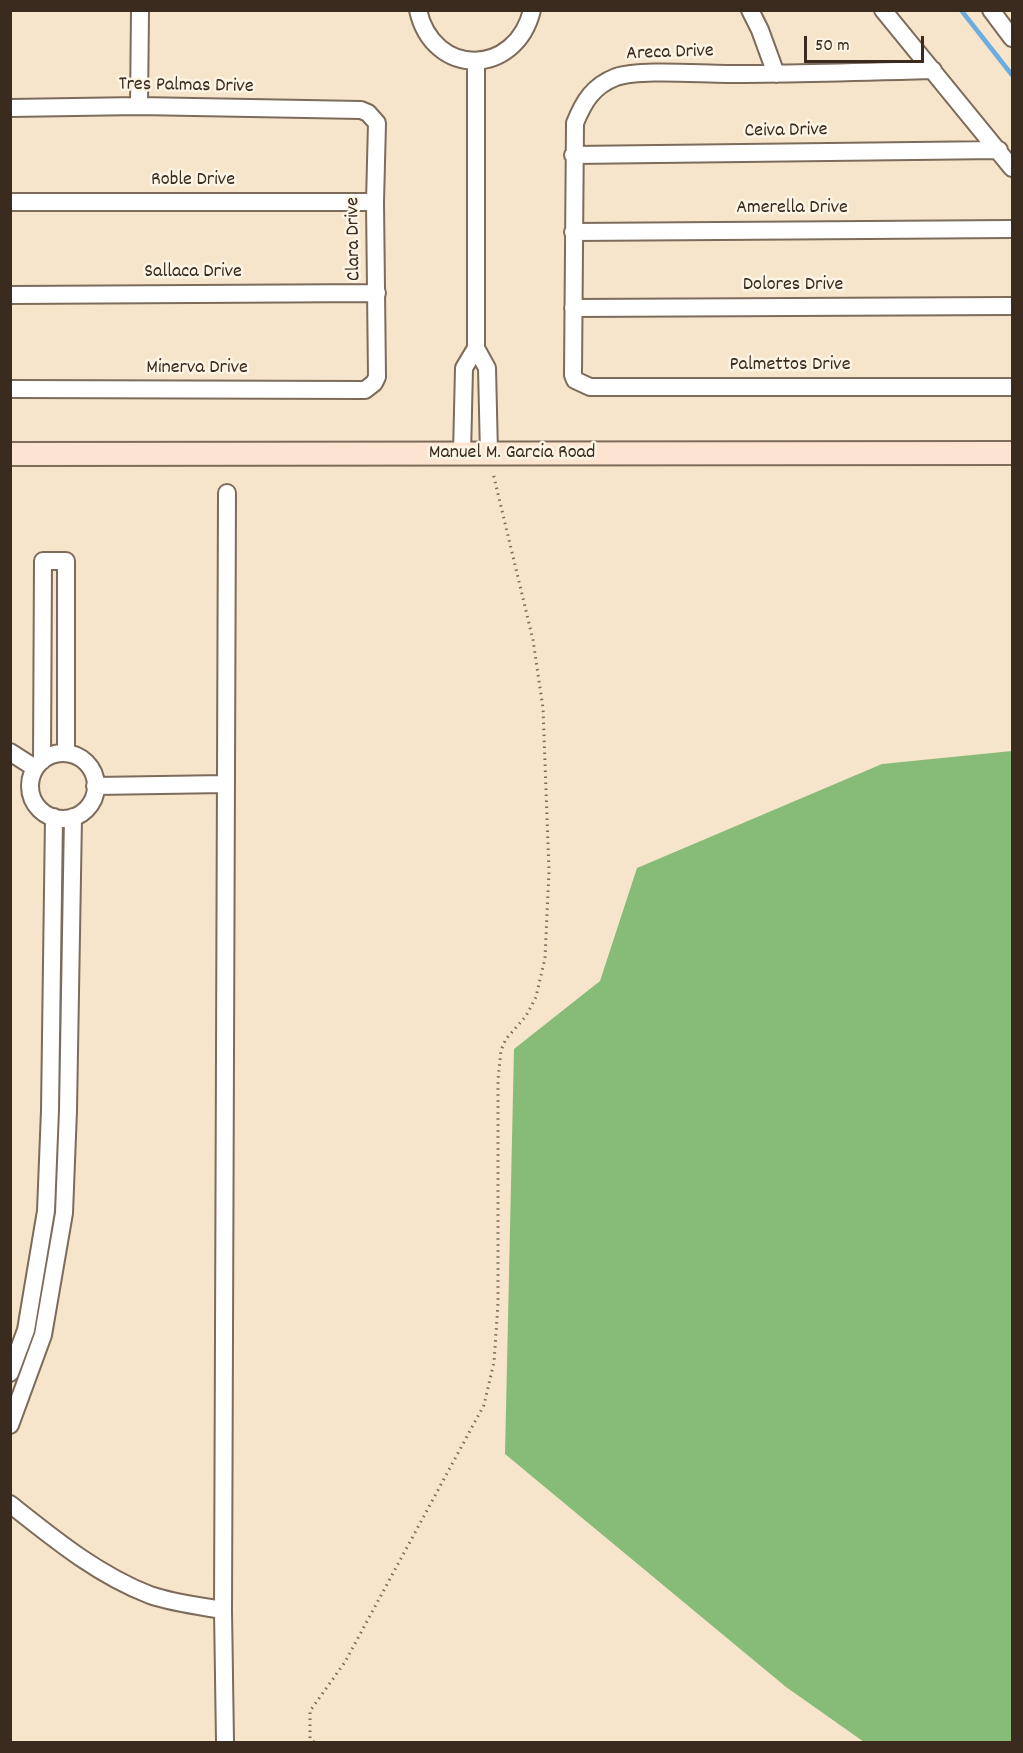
<!DOCTYPE html>
<style>
body{margin:0}
#map{position:relative;width:1023px;height:1753px;overflow:hidden;background:#f7e5cb;font-family:Dekko,sans-serif}
canvas{display:block}
.frame{position:absolute;inset:0;border:12px solid #3b2a1e;pointer-events:none}
.scale{position:absolute;left:804px;top:36px;width:120px;height:27px;box-sizing:border-box;border:3px solid #3b2a1e;border-top:0;padding-left:8px;font-size:18px;line-height:21px;white-space:nowrap;color:#3b2a1e;-webkit-text-stroke:4px #fcf5e5;paint-order:stroke}
</style>
<div id="map">
<canvas width="1023" height="1753"></canvas>
<div class="frame"></div>
<div class="scale">50 m</div>
</div>
<script>
const g = document.querySelector('canvas').getContext('2d');
g.lineJoin = 'round';
function fillPath(path, color) {
  g.fillStyle = color;
  g.fill(path, 'evenodd');
}
function trace(path, color, width, dash) {
  g.strokeStyle = color;
  g.lineWidth = width;
  g.lineCap = dash ? 'butt' : 'round';
  g.setLineDash(dash || []);
  g.stroke(path);
}
function write(font, color, halo, rows, align = 'center') {
  g.font = font + ' Dekko,sans-serif';
  g.lineWidth = 5;
  g.setLineDash([]);
  g.textBaseline = 'middle';
  g.strokeStyle = halo;
  g.fillStyle = color;
  for (const [text, x, y, turn = 0] of rows) {
    g.save();
    g.translate(x, y);
    g.rotate((+turn || 0) * Math.PI / 180);
    g.textAlign = isNaN(turn) ? turn : align;
    if (halo) g.strokeText(text, 0, 0);
    g.fillText(text, 0, 0);
    g.restore();
  }
}
fillPath(new Path2D(`
 M1012 751V1742H864L786 1687 505 1454 514 1049 600 981 637 868 882 764Z`), '#86bc77');
trace(new Path2D(`
 M961 10 1012 75`), '#6aaedf', 4.5);
const minor = new Path2D(`
 M418 10C433 78 516 77 532 10
 M750 10 760 30 776 74
 M883 10 1012 168
 M991 10 1012 38
 M476 61V348L487 368 489 454
 M933 70C864 72 795 74 726 74 699 74 640 69 616 77 593 86 584 101 575 123L573 375 575 380 590 387H1012
 M139 106 140 10
 M10 108 139 106 361 110 368 113 377 123 375 202 377 377 374 383 365 390 10 389
 M573 155 999 150
 M10 202H375
 M573 232 1012 229
 M10 295 377 293
 M573 308 1012 306
 M462 454 464 368 476 348
 M10 752 35 768
 M30 786a33 33 0 1 1 66 0a33 33 0 1 1-66 0Z
 M42 761 43 561H66V753
 M95 786 226 784
 M10 1373 26 1330 46 1211 50 1110 54 817
 M10 1425 43 1335 64 1213 68 1110 73 817
 M10 1504C54 1539 98 1575 150 1595 173 1603 199 1606 223 1610
 M225 1742 223 1610 227 493`);
const secondary = new Path2D(`
 M10 454 1012 453`);
trace(minor, '#7d6b5b', 20);
trace(secondary, '#7d6b5b', 26);
trace(new Path2D(`
 M314 1742 310 1739V1711L345 1662 484 1405 494 1362 498 1304V1080L501 1050 506 1039 526 1016 536 997 545 958 549 871 543 708 533 640 493 473`), '#7d6b5b', 3, [1.5, 4.5]);
trace(minor, '#fff', 16);
trace(secondary, '#fde4d0', 22);
write('20px', '#3b2a1e', '#fcf5e5', [
 ["Areca Drive",670,54,-2],
 ["Tres Palmas Drive",186,87,1],
 ["Ceiva Drive",786,132,-1],
 ["Roble Drive",193,181],
 ["Amerella Drive",792,209],
 ["Clara Drive",355,239,-91],
 ["Sallaca Drive",193,273],
 ["Dolores Drive",793,286],
 ["Palmettos Drive",790,366],
 ["Minerva Drive",197,369],
 ["Manuel M. Garcia Road",512,454]
]);
</script>
